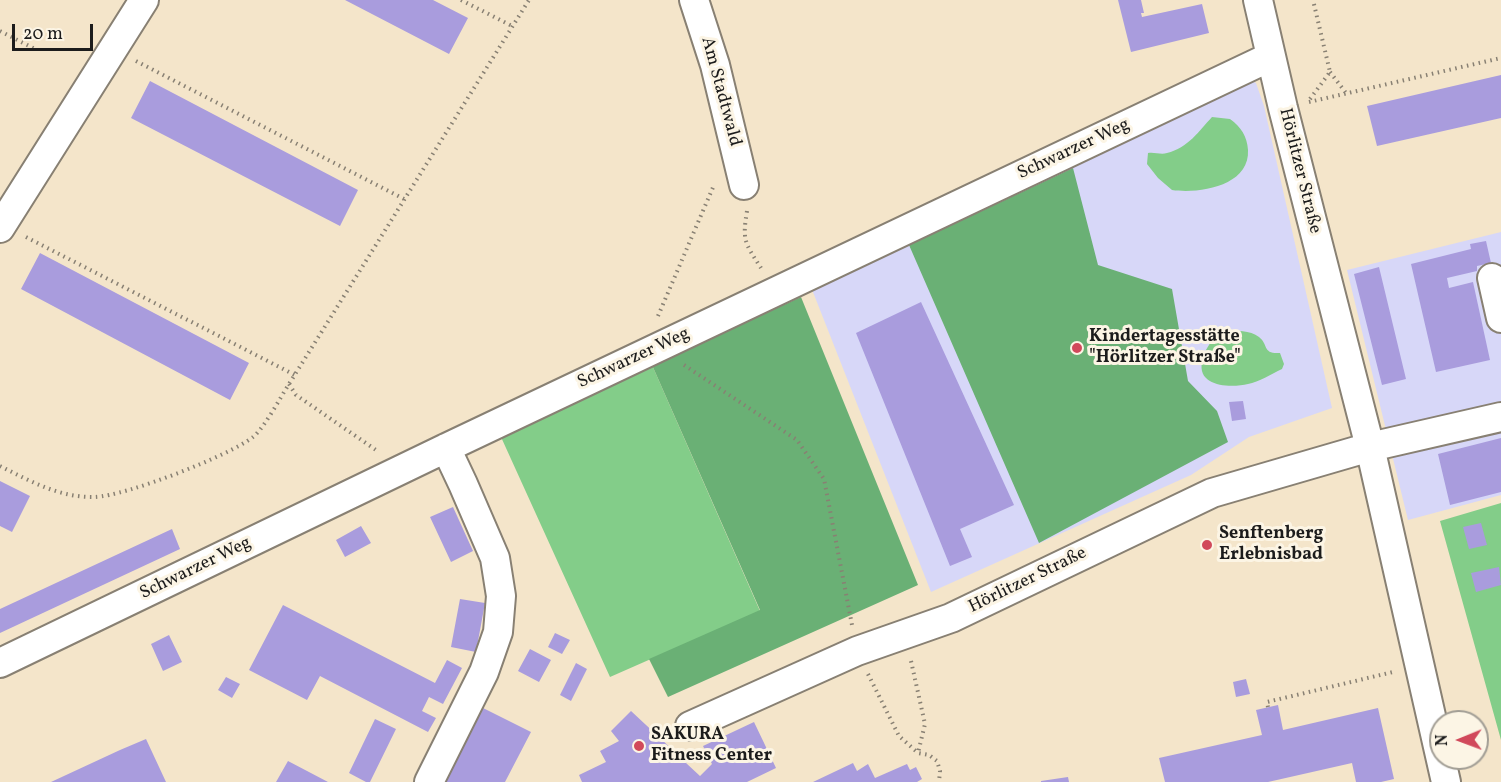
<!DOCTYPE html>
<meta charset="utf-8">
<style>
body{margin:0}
#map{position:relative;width:1501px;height:782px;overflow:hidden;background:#f4e5ca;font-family:Vollkorn,serif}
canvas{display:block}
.north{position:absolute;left:1429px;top:710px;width:60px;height:60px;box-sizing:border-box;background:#fcf5e5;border:2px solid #a29e95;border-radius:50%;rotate:269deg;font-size:16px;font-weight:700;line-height:24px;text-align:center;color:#1c1c1c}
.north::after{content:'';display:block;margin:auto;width:21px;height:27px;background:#d1495b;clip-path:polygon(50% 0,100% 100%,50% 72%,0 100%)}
.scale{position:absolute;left:12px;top:24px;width:81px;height:27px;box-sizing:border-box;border:3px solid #1c1c1c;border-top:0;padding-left:8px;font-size:18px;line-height:21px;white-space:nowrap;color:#1c1c1c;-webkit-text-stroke:4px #fcf5e5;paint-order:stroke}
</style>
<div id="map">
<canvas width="1501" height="782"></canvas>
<div class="north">N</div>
<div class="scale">20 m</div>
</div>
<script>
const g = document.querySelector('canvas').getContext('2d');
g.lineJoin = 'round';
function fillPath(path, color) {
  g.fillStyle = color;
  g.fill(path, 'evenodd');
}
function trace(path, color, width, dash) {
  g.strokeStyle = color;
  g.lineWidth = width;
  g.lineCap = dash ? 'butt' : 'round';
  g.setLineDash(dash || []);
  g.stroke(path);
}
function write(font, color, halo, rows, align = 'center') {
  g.font = font + ' Vollkorn,serif';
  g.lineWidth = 6;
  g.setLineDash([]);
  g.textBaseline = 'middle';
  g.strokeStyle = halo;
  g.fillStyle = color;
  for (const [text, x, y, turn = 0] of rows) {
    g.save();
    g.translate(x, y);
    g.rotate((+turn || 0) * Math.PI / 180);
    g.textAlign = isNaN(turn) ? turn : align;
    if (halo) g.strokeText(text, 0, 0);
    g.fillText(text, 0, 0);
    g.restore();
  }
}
fillPath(new Path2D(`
 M1245 78 1256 83 1264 106 1332 408 1249 437 1191 475 931 592 811 287Z
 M1501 232V495L1408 520 1347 270Z`), '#d7d7f8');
fillPath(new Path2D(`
 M1212 117 1230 119C1241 127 1247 136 1248 150 1250 186 1199 194 1172 190L1158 178 1147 164 1148 153C1155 152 1161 155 1167 153 1188 148 1199 131 1212 117Z
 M1225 330C1236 331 1250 330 1259 337 1269 345 1262 354 1280 353L1284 364 1282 369C1271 374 1259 382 1248 384 1231 388 1197 387 1202 362 1203 352 1211 342 1217 333Z
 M652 365 760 611 610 677 501 437Z
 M1501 503V740L1440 521Z`), '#83cd89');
fillPath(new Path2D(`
 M1073 168 1098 265 1172 289 1188 381 1217 411 1228 442 1039 543 909 245Z
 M801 297 918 585 668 697 649 659 760 610 652 365Z`), '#6ab075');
fillPath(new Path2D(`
 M345 0H433L468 18 449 54Z
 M1118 0H1141L1144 13H1141L1142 17 1202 4 1209 33 1131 52Z
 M1501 75V118L1377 146 1367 106Z
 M150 81 358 190 340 226 131 118Z
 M1486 241 1491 263 1477 266V271L1447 278 1449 288 1473 282 1490 360 1436 372 1411 264 1471 249 1470 244Z
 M40 253 249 363 230 400 21 289Z
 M1379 267 1406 379 1382 385 1354 274Z
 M921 302 1014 505 960 529 972 557 950 566 856 333Z
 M1243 401 1246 419 1232 421 1229 402Z
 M1501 438V492L1450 505 1438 454Z
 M0 481 30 496 12 532 0 526Z
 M453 507 473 551 451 562 430 517Z
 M1481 523 1487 545 1469 549 1463 527Z
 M361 526 371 543 345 557 336 540Z
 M172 529 180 549 0 633V609Z
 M1499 567 1501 585 1476 592 1471 573Z
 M460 599 485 603 476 652 451 647Z
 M283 605 435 683 447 660 462 668 443 704 429 697 422 711 436 718 428 732 320 676 307 700 249 670Z
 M555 633 570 640 562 654 548 647Z
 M169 635 182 662 163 671 151 644Z
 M530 649 551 660 539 682 518 671Z
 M576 663 587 669 571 701 560 695Z
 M226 677 240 684 232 698 218 690Z
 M1246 679 1250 694 1236 697 1233 682Z
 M1278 705 1283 730 1378 708 1394 779 1381 782H1356L1352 763 1268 782H1165L1159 758 1262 735 1256 710Z
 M481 707 531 732 505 782H442Z
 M631 711 675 752 677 751 688 761 686 763 700 776 712 764 703 746 754 722 776 768 747 782H582L579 775 606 762 600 751 619 741 611 731Z
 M375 719 396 729 370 782H366L349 773Z
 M146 739 166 782H51L120 750Z
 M288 761 328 782H276Z
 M853 763 857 771 868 764 875 778 907 764 910 770 916 767 922 779 917 782H813Z
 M1068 777 1069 782H1041V781Z`), '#a99cdd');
const minor = new Path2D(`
 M694 0 715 65 744 185
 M1258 0 1283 108 1370 447 1446 782
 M0 228 144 0
 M1492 278 1501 318
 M0 663 446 448 1270 57
 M690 726 857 651 951 618 1212 493 1370 447 1501 417
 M429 782 484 672 498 632 501 596 495 558 463 484 446 448`);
trace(minor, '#888073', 32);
trace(new Path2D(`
 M461 0 512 26
 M0 31 37 50
 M136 61 404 199
 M1330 72 1346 93
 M1310 99 1330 72 1313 0
 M1309 102 1501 58
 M747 211C742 241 745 243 761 268
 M26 237 295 375
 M658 316 714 185
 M684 365 797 440 824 479 852 625
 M289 384 296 395 376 450
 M0 466C30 481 60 498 95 497 125 496 229 456 253 437 265 427 280 398 289 384L529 0
 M911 661 925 724 918 753
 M868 674 899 736 918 753 929 755 937 761 940 771 939 782
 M1268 707 1267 702 1393 672`), '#888073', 4, [1.5, 4.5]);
trace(minor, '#fff', 28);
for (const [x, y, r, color] of [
 [1077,348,6,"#d1495b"],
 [1207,545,6,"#d1495b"],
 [639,746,6,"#d1495b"]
]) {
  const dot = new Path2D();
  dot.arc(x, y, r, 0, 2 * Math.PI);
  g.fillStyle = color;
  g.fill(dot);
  trace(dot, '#fcf5e5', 2);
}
write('18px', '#1c1c1c', '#fcf5e5', [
 ["Am Stadtwald",720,92,75],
 ["Schwarzer Weg",1074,150,-25],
 ["Hörlitzer Straße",1299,171,76],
 ["Schwarzer Weg",634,359,-25],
 ["Schwarzer Weg",196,569,-26],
 ["Hörlitzer Straße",1028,581,-26]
]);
write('bold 18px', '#1c1c1c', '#fcf5e5', [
 ["Kindertagesstätte",1089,338],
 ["\"Hörlitzer Straße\"",1089,359],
 ["Senftenberg",1219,535],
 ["Erlebnisbad",1219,556],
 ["SAKURA",651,736],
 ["Fitness Center",651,757]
], 'left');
</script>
